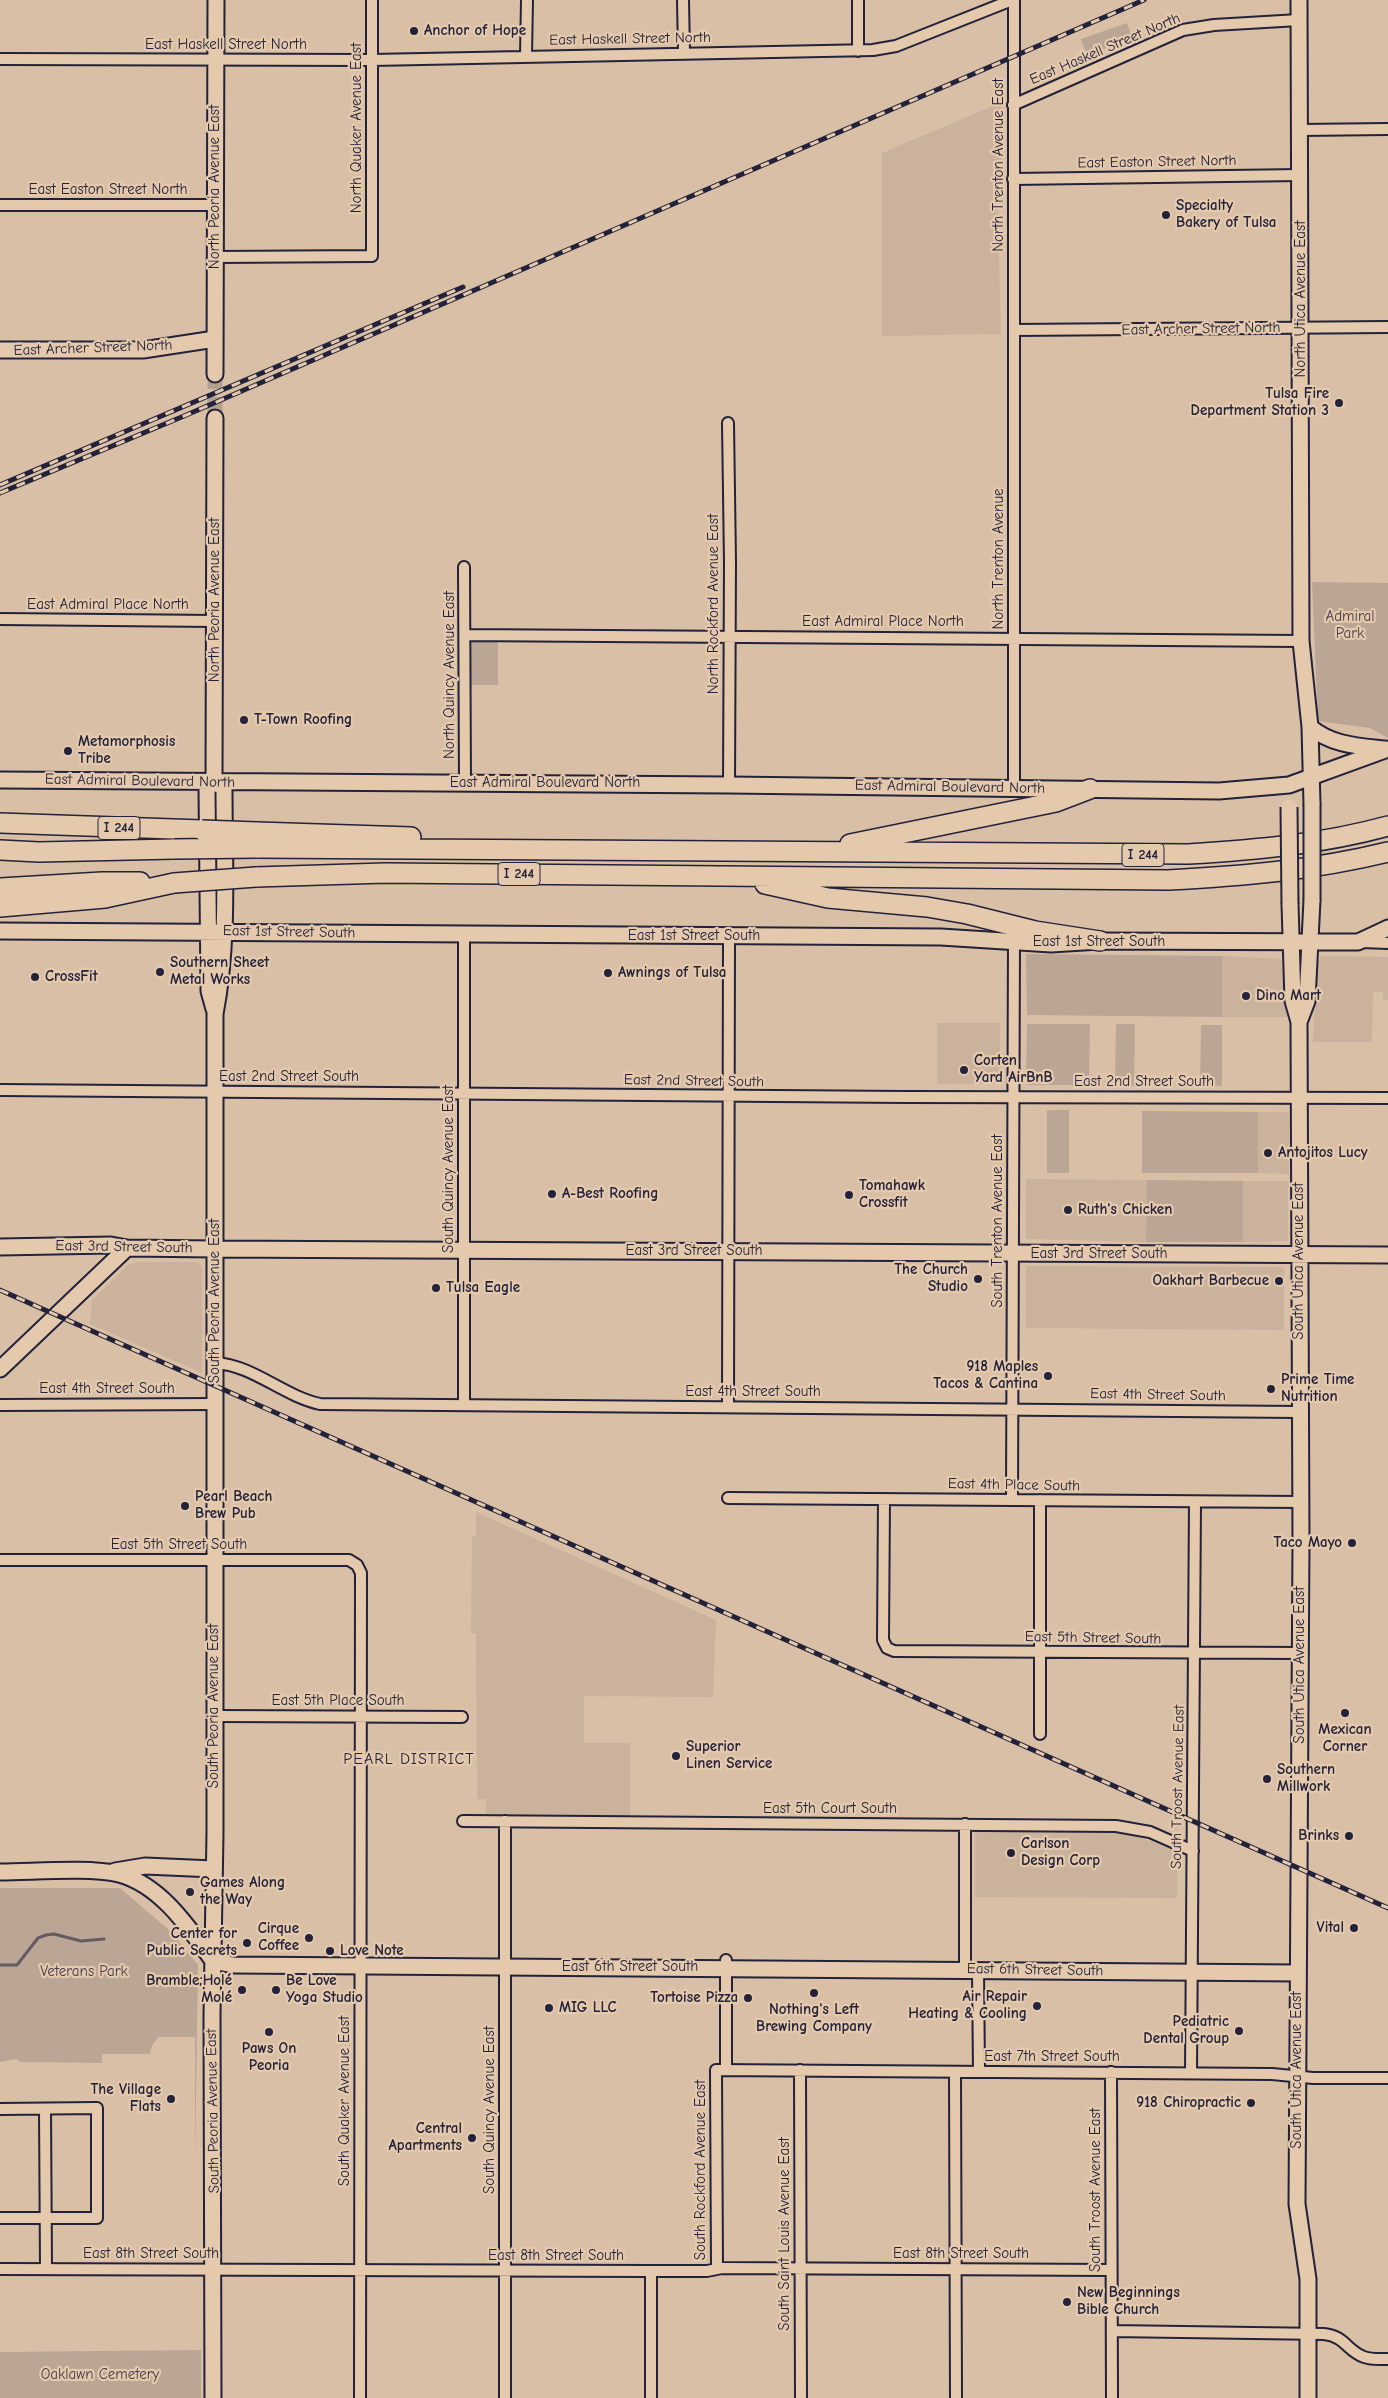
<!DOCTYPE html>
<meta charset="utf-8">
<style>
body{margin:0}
canvas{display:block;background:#d9bfa5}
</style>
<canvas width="1388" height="2398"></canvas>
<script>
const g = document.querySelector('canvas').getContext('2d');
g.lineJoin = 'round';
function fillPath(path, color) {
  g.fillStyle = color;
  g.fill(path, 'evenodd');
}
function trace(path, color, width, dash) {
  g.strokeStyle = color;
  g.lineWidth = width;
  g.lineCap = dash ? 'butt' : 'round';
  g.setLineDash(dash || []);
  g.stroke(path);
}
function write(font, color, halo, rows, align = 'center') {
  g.font = font + ' "Comic Neue",sans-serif';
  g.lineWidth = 4.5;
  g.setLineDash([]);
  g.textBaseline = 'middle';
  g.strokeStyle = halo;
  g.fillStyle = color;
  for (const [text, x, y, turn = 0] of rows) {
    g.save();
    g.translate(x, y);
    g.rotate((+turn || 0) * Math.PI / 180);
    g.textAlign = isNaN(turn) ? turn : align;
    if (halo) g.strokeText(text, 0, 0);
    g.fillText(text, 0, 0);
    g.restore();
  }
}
fillPath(new Path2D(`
 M1002 102V183L997 184 1001 334 882 336V153Z
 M1222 956 1281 959 1287 1017H1222Z
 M1321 956 1388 957V1000H1383V992L1373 993 1372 1042H1313L1317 965Z
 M937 1023H1000V1084H937Z
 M1258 1112H1286L1289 1115V1174L1258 1173Z
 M1026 1179 1147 1180 1146 1242 1026 1239Z
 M1243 1181H1288V1241L1243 1242Z
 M139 1262H197L202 1267V1373L90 1324 92 1300 128 1265Z
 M1026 1266 1280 1267 1284 1268V1330L1026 1328Z
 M476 1512 716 1620 713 1697 584 1696V1743H630V1816H486V1799H477L476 1633H471L472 1537 476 1536Z
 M975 1831 1127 1832 1178 1852 1177 1898 975 1897Z`), '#cab29c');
fillPath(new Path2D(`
 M1127 23 1132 38 1087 56 1081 39Z
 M1312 582 1388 583V738L1370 728 1318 721Z
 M473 640H498V685H470V644Z
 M1026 954 1222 956V1017L1027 1015Z
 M1027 1024H1090L1089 1085H1026Z
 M1116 1024H1135L1134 1086H1115Z
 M1201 1025H1222V1086L1200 1087Z
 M1047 1110H1069V1173H1047Z
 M1142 1111 1258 1112V1173H1142Z
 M1147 1180 1243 1181V1242H1146Z
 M0 1888H120L169 1930 198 1965 195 2164V2037H159L152 2045 150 2054H102V2063L20 2062 16 2059 0 2062Z
 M201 2350V2398H0V2352Z`), '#bba594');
trace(new Path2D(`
 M0 1965H17L38 1938 46 1935 54 1934 81 1941 104 1939`), '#655c62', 3);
trace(new Path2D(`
 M215 374V418`), '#b4a090', 15, [15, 8]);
const street = new Path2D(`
 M683 0 684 53
 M858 0V51
 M1014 0V788
 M526 56 527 0
 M0 59 372 60 873 50 896 46 1012 0
 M1013 105 1183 30 1214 25 1299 20
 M1299 130 1388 129
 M1013 179 1300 175
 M0 205H215
 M215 257 372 256V0
 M1014 330 1388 327
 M728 423 730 562 729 785
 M464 567 465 783
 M0 619 216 621
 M465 635 1301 641
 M464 934V1405
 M1361 942 1388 943
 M0 1090 905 1097 1388 1098
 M215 1363C253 1365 283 1396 320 1404L1299 1412
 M0 1405 215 1404
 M728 1407 729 936
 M728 1498 1301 1502
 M884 1499 883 1640 887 1648 894 1651 1300 1653
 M1012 1500 1014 941
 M0 1560H349L357 1565 361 1573 360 2398
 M214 1716 462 1717
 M1040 1734V1500
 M463 1821 1116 1826 1150 1832 1193 1851
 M965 1970V1824
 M978 1970 979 2072
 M726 2070V1960
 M800 2070 801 2398
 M955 2072 956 2398
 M1111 2072 1112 2398
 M1191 2073 1195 1502
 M0 2109 97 2108V2218H0
 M45 2109 46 2268
 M0 2269 651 2271H707L722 2268 1111 2270
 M717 2269 716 2070 1272 2074 1313 2078H1388
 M651 2271V2398
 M1112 2331 1324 2334C1345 2336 1347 2351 1364 2357 1372 2360 1380 2359 1388 2359
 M505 2398V1821`);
const secondary = new Path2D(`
 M1299 0 1301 641 1310 727 1312 804
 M0 350H143L215 339
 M215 374 216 0
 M1310 727C1332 745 1356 746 1384 749
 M0 780 729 785 1219 791 1289 785 1388 749
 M214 782 215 418
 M1290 904 1293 1001 1299 1022 1301 1543 1297 2204 1308 2279V2398
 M0 931 941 937 1051 944 1100 941 1358 942 1388 928
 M214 1009 209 991 207 788 214 782
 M1299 1022 1307 1001 1312 900
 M0 1247 111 1245 127 1248 215 1249 1388 1255
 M0 1369 127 1248
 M115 1871 145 1866 214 1869
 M0 1872C33 1872 88 1867 119 1874 161 1885 189 1928 213 1961L233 1965 1297 1973
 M213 2398 212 2015 215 1833V1014C229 942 224 862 224 788L214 782`);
const highway = new Path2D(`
 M0 823 202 830
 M257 832 411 837
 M850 844 1056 802 1090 789
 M256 848 1188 854C1255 850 1323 844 1388 826
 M0 850 39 852 174 849
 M256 877 385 873 1168 880C1243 876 1315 870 1388 852
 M765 884 828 898 927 907 967 914 1035 931 1100 941
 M0 888 102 882H140
 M0 907 105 898 174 883`);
trace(street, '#22223b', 14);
trace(secondary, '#22223b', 19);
trace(highway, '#22223b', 22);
trace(street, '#e5c9ac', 10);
trace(secondary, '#e5c9ac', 15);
trace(highway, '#e5c9ac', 19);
const rail = new Path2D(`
 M0 485 463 287
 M0 493 184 416 1144 0
 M0 1290 1388 1908`);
trace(rail, '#22223b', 5);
trace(rail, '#e5c9ac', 3, [9]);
const secondaryBridge = new Path2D(`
 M1289 807 1290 904
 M1312 900V804`);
const highwayBridge = new Path2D(`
 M202 830 257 832
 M174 849 256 848
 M174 883 256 877`);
trace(secondaryBridge, '#22223b', 19, []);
trace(highwayBridge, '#22223b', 22, []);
trace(secondaryBridge, '#e5c9ac', 15);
trace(highwayBridge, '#e5c9ac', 19);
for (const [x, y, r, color] of [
 [414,31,5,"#22223b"],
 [1166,215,5,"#22223b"],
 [1339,403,5,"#22223b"],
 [244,720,5,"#22223b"],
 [68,751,5,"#22223b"],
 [160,972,5,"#22223b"],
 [608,973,5,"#22223b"],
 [35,977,5,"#22223b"],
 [1246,996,5,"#22223b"],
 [964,1070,5,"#22223b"],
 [1268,1153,5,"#22223b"],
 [552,1194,5,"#22223b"],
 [849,1195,5,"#22223b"],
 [1068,1210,5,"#22223b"],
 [978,1279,5,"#22223b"],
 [1279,1281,5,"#22223b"],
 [436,1288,5,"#22223b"],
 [1048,1376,5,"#22223b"],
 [1271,1389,5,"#22223b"],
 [185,1506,5,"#22223b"],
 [1352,1543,5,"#22223b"],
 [1345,1713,5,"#22223b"],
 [676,1756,5,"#22223b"],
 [1267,1779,5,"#22223b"],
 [1349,1836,5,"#22223b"],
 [1011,1853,5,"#22223b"],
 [190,1892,5,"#22223b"],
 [1354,1928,5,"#22223b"],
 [309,1938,5,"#22223b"],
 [247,1943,5,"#22223b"],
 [330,1951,5,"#22223b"],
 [242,1990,5,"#22223b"],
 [276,1990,5,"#22223b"],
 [814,1993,5,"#22223b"],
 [748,1998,5,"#22223b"],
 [1037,2006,5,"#22223b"],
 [549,2008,5,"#22223b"],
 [1239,2031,5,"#22223b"],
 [269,2032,5,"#22223b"],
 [171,2099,5,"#22223b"],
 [1251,2103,5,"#22223b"],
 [472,2138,5,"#22223b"],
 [1067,2302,5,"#22223b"]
]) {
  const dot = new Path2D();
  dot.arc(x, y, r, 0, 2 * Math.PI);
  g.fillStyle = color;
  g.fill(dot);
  trace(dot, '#e5c9ac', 2);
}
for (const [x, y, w] of [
 [119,828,42],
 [1143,855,42],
 [519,874,42]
]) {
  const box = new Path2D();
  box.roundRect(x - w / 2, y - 11.5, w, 23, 4);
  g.fillStyle = '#e5c9ac';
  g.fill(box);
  trace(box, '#22223b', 1);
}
write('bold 14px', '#22223b', null, [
 ["I 244",119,828],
 ["I 244",1143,855],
 ["I 244",519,874]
]);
write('bold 15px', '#22223b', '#e5c9ac', [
 ["Anchor of Hope",424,31],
 ["Specialty",1176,206],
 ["Bakery of Tulsa",1176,223],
 ["Tulsa Fire",1329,394,"right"],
 ["Department Station 3",1329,411,"right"],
 ["T-Town Roofing",254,720],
 ["Metamorphosis",78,742],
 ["Tribe",78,759],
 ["Southern Sheet",170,963],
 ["Metal Works",170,980],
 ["Awnings of Tulsa",618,973],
 ["CrossFit",45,977],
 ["Dino Mart",1256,996],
 ["Corten",974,1061],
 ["Yard AirBnB",974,1078],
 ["Antojitos Lucy",1278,1153],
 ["Tomahawk",859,1186],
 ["Crossfit",859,1203],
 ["A-Best Roofing",562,1194],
 ["Ruth's Chicken",1078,1210],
 ["The Church",968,1270,"right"],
 ["Studio",968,1287,"right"],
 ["Oakhart Barbecue",1269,1281,"right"],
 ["Tulsa Eagle",446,1288],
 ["918 Maples",1038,1367,"right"],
 ["Tacos & Cantina",1038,1384,"right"],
 ["Prime Time",1281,1380],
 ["Nutrition",1281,1397],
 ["Pearl Beach",195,1497],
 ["Brew Pub",195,1514],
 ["Taco Mayo",1342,1543,"right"],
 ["Mexican",1345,1730,"center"],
 ["Corner",1345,1747,"center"],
 ["Superior",686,1747],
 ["Linen Service",686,1764],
 ["Southern",1277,1770],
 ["Millwork",1277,1787],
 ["Brinks",1339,1836,"right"],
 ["Carlson",1021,1844],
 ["Design Corp",1021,1861],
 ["Games Along",200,1883],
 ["the Way",200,1900],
 ["Vital",1344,1928,"right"],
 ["Cirque",299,1929,"right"],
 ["Coffee",299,1946,"right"],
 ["Center for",237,1934,"right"],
 ["Public Secrets",237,1951,"right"],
 ["Love Note",340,1951],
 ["Bramble;Holé",232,1981,"right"],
 ["Molé",232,1998,"right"],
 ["Be Love",286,1981],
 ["Yoga Studio",286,1998],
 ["Air Repair",1027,1997,"right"],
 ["Heating & Cooling",1027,2014,"right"],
 ["Tortoise Pizza",738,1998,"right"],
 ["MIG LLC",559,2008],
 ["Nothing's Left",814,2010,"center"],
 ["Brewing Company",814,2027,"center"],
 ["Pediatric",1229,2022,"right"],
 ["Dental Group",1229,2039,"right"],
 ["Paws On",269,2049,"center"],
 ["Peoria",269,2066,"center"],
 ["The Village",161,2090,"right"],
 ["Flats",161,2107,"right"],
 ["918 Chiropractic",1241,2103,"right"],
 ["Central",462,2129,"right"],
 ["Apartments",462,2146,"right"],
 ["New Beginnings",1077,2293],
 ["Bible Church",1077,2310]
], 'left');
write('15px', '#22223b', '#e5c9ac', [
 ["East Haskell Street North",630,39,-1],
 ["East Haskell Street North",226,45],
 ["East Haskell Street North",1105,49,-23],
 ["North Quaker Avenue East",357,128,-90],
 ["East Easton Street North",1157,162,-1],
 ["North Trenton Avenue East",999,165,-90],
 ["North Peoria Avenue East",215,187,-90],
 ["East Easton Street North",108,190],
 ["North Utica Avenue East",1301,299,-90],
 ["East Archer Street North",1201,329,-1],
 ["East Archer Street North",93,348,-2],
 ["North Trenton Avenue",999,559,-90],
 ["North Peoria Avenue East",215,600,-90],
 ["North Rockford Avenue East",714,604,-90],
 ["East Admiral Place North",108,605],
 ["East Admiral Place North",883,622],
 ["North Quincy Avenue East",450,675,-90],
 ["East Admiral Boulevard North",140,781,1],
 ["East Admiral Boulevard North",545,783],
 ["East Admiral Boulevard North",950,787,1],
 ["East 1st Street South",289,932,1],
 ["East 1st Street South",694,936],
 ["East 1st Street South",1099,942],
 ["East 2nd Street South",289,1077],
 ["East 2nd Street South",694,1081,1],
 ["East 2nd Street South",1144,1082],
 ["South Quincy Avenue East",449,1169,-90],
 ["South Trenton Avenue East",998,1221,-90],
 ["East 3rd Street South",124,1247,1],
 ["East 3rd Street South",694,1251],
 ["East 3rd Street South",1099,1254],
 ["South Utica Avenue East",1299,1261,-90],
 ["South Peoria Avenue East",215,1301,-90],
 ["East 4th Street South",107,1389],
 ["East 4th Street South",753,1392],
 ["East 4th Street South",1158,1395,1],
 ["East 4th Place South",1014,1485,1],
 ["East 5th Street South",179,1545],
 ["East 5th Street South",1093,1638,1],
 ["South Utica Avenue East",1300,1665,-90],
 ["East 5th Place South",338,1701],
 ["South Peoria Avenue East",214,1706,-90],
 ["South Troost Avenue East",1178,1787,-89],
 ["East 5th Court South",830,1809],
 ["East 6th Street South",630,1967],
 ["East 6th Street South",1035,1970,1],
 ["East 7th Street South",1052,2057],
 ["South Utica Avenue East",1297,2070,-90],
 ["South Quaker Avenue East",345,2101,-90],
 ["South Quincy Avenue East",490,2110,-90],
 ["South Peoria Avenue East",213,2111,-91],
 ["South Rockford Avenue East",701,2170,-90],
 ["South Troost Avenue East",1096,2190,-90],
 ["South Saint Louis Avenue East",785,2234,-90],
 ["East 8th Street South",151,2254],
 ["East 8th Street South",961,2254],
 ["East 8th Street South",556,2256]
]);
write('15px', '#413c4d', '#e5c9ac', [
 ["Admiral",1350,617],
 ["Park",1350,634],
 ["Veterans Park",84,1972],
 ["Oaklawn Cemetery",100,2375]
]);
g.letterSpacing = '1px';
write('16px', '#22223b', '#e5c9ac', [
 ["PEARL DISTRICT",409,1759]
]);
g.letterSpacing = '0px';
</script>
